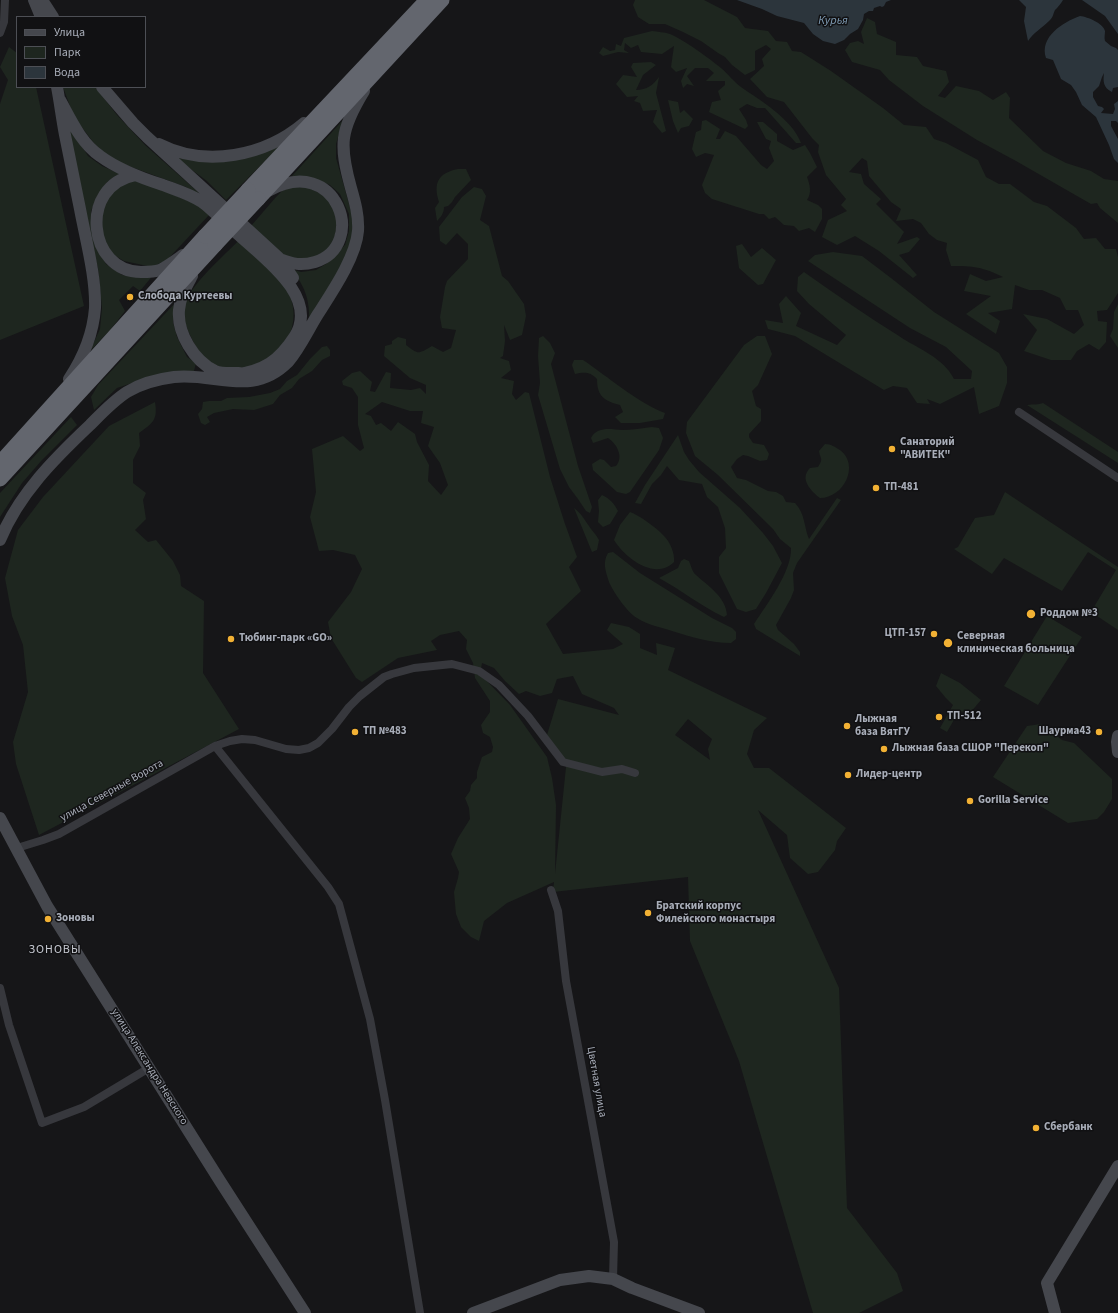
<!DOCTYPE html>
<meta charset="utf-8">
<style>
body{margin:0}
#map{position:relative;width:1118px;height:1313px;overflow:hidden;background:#161618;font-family:"Source Sans 3",sans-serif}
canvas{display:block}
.legend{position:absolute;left:16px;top:16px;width:130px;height:72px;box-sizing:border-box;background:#111113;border:1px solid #4d4f55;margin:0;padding:5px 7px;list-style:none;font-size:12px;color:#a8adb8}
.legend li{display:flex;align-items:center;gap:8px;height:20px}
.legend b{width:20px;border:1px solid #4d4f55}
</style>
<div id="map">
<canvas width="1118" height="1313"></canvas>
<ul class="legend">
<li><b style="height:5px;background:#45474d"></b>Улица</li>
<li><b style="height:11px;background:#1e261f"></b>Парк</li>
<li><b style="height:11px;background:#2c353c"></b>Вода</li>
</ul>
</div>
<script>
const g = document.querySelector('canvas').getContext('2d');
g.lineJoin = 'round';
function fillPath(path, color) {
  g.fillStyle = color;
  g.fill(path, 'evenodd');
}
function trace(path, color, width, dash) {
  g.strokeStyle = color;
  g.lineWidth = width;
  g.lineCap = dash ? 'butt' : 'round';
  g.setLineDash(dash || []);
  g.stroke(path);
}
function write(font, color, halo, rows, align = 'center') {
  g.font = font + ' "Source Sans 3",sans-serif';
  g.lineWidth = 3;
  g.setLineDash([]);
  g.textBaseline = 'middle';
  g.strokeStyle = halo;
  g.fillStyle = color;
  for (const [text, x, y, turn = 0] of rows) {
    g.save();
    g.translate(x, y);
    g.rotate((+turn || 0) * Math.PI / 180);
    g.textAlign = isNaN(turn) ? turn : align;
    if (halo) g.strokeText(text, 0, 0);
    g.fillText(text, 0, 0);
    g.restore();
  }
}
fillPath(new Path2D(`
 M635 0H704L737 17 745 28 768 31 776 41 787 42 792 51 801 52 831 71 883 108 904 125 926 127 934 139 946 143 978 160 986 177 999 184H1010L1034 202 1047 206 1076 228 1084 239 1096 238 1105 249H1116L1118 257V293L1107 310 1097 311 1098 321 1107 322 1106 342 1099 350 1089 344 1077 351 1071 360H1051L1024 351 1037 330 1023 314 1047 319 1074 334 1084 325 1078 310H1066L1060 298 1042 290H1029L1015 285 1012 309 988 313 1000 321 996 334 966 314 991 296 964 291 970 274 986 281 1003 277C983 267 973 266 951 266L946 250 947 243 937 240 929 234 921 223 913 219 896 221 901 209 891 202 869 176 867 161 862 158 849 172 861 174 864 184 881 199 876 204 904 232 897 244 917 237 920 239 909 252 899 255 917 275 913 278 879 251 855 236 837 245 822 237 828 220 847 211 841 205 846 199 826 175 818 152 819 145 812 138 784 102 767 97 750 79 764 66 762 59 771 49 766 45 755 51V70L745 75 732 65 725 57 718 53 701 41 683 32 665 24H649L638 17 633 5Z
 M867 18 875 22 877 34 896 42V55L917 57 923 66 946 71 949 82 938 96 945 98 956 86 979 91 993 100 1006 92 1010 98 1009 118 1043 151 1066 163 1091 171 1104 179 1118 181V223L1100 208 1097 203 1091 204 1016 161 977 140 923 106 889 80 880 70 852 62 845 50 850 43 858 41 864 44 861 32Z
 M652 31C658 32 664 32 670 34 684 40 709 58 721 68 728 74 734 82 741 87 761 101 792 119 801 143H796L765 108H757L747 104 739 109 746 120 748 126 745 129 709 112 712 102 721 100 718 91 725 85V81H706L714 73 708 68H695L687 76 694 86 687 84 683 88 681 81 687 68 676 72 671 67 674 46 662 54 641 52 638 45 631 48 625 43 624 50 629 53 618 52 603 56 599 53 603 47 610 51 615 50 616 44 621 46 624 38Z
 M9 47 17 53V87H36L84 306 0 340V104L8 80 0 67Z
 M651 62 656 65 643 75 636 90C647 90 653 85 659 77L656 93 666 131 662 133 653 122 657 110 643 111 640 103 634 101 638 96 627 97 616 84 623 75 637 77 631 67 633 63Z
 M63 87H95L117 115 145 145 216 208 186 187 115 161 100 151 74 117Z
 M668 100 678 102 680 113 684 110 693 119 689 126 681 128 678 133 673 121Z
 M343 120 336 144V158L353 218 351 249 309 322C310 300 305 286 291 269L301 272 316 270 326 264 345 245 349 231V214L340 194 330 185 317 180 305 177 292 176Z
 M706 120 720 129 716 139H720L725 131 736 136 761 165 767 169 774 161 769 148 771 141 766 139 757 122H763L777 134V141L793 150 805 145 810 153 817 167 807 177C810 185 812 193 807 200L818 205 822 209V219L815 232 809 228 799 231 794 226 784 225 775 217 769 219 764 214H759L712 199 705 193 702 185 714 155 705 153 696 157 692 149 696 132 701 130 702 121Z
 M66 121 88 156 102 166 120 174 107 182 97 197 91 211V221L98 250 106 264 122 275 137 276 154 274 140 291 133 286 119 300 125 311 111 329 90 351 100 329 102 308 98 268 91 242Z
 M283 143 226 200 207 181 170 154 199 161Z
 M458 169H466L471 180 455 197 452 202 448 206 444 207C444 213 441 217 437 221L435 208 439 202C433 183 438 173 458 169Z
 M132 179 144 182 200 206 210 214 167 260 152 267 124 261 112 254 103 241 100 228 104 204 111 191Z
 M300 184 328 197 338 218 334 241 328 250 316 257 303 260 281 255 251 226 276 197 282 191Z
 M474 187 482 189 486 196 480 220 489 226 502 276 508 281 524 304 526 316 522 335 510 340 504 325 505 341 503 356 500 358 509 361 511 370 501 378 514 381 512 394 516 400 525 392 529 393 550 477 565 524 577 557 569 567 581 591 546 624 563 654 613 649 623 644 607 630 611 623 629 627 640 634V648L657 655 656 643 675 648 668 670 767 718 754 730 747 754 754 768H769L846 828 837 841 835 850 818 872 808 874 790 858 787 835 758 810 839 988 847 1208 897 1273 903 1291 859 1313H813L739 1061 690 941 688 877 553 892 554 882 507 903 484 921 479 941 471 937 461 927 456 914 454 892 458 878 459 872 451 854 458 838 470 819 469 808 465 798 470 791 471 785 477 778V772L482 757 492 752 493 747 490 737 483 733 481 725 490 712V701L475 678 473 663 466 649 467 640 459 631 440 635 431 641 437 650 398 658 362 682 356 678 331 638 328 622 351 592 362 569 355 555 333 550 319 551 310 517 316 492 312 449 343 436 360 451 364 448 358 425V397L352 388 343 385 342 381 352 373 360 371 372 382 370 391 375 392 386 372 391 373 390 388 411 390 420 388 426 394V385L410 378 384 356 385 346 392 344V341L398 337 406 339V345C419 355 418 354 432 346L443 352 451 348 456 330 442 328 440 317 445 287 447 281 468 259V244L457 233 446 245 440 241 439 227 462 197ZM382 402 410 411H423L421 423 434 427 428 446 440 463 448 485 441 495 428 481 429 465 417 442 415 434 398 422 391 431 381 423 376 425 371 416 365 414ZM482 663 494 668 505 681 519 694 526 691 540 696 552 693 557 679 573 676 582 694 614 708 619 715 558 699 547 735 566 767 555 874 556 805 552 778 547 757 510 705 480 674ZM688 719 712 739 708 749 710 760 675 735Z
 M239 240C255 255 274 270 286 288 296 304 296 324 287 340 284 345 278 350 274 353 270 357 265 364 261 366 257 367 252 367 249 368 222 373 204 364 192 339 186 327 181 315 186 302 192 283 225 255 239 240Z
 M742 244 751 257 762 248 776 260 763 284 758 285 739 268 736 246Z
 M833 252 862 256 891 278 934 312 999 353 1007 367V383L999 406 979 414 974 387 940 404 927 399 930 404 917 403 907 388 893 386 884 390 795 336 768 329 765 320 783 323 779 304 786 296 801 313 796 326 837 345 846 335 809 304 797 291 798 277 804 272C835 294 867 316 899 336 918 349 943 357 954 379H971L972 371 946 347 910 328 808 261 815 255Z
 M178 300 173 322 177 337 187 357 196 363 194 371 150 377 117 388 94 410 91 397 98 385Z
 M1118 304V348L1110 336 1113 329 1114 312Z
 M543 336 550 343 555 353 551 364 578 466 592 507 590 513 586 511 578 499 569 487 560 469 538 395 540 383 538 356 539 338Z
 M757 336H765L772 354 758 385 752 391 756 406 761 409V421L749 434V437L753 443 764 445 769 454 767 460 760 461 748 456 743 455 737 459 731 467 737 478 746 480 768 491 776 492 783 496 786 502 795 503C805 513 804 527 809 539L837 498 841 500 797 563 793 573 794 590 791 598 776 625 778 630 794 644 800 652V656L756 629 754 624C767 604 792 571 791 548L780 539 773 529 718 475 695 456 686 433 687 422 744 345Z
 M327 346 330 350V356L322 360 312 371 299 379 292 388 280 395 273 404 254 410 233 409 214 413 207 417 210 422 205 425 201 423 198 414 202 409 203 402 209 401H221L227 398 249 397 270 393 280 389 287 381 297 375 310 359 322 347Z
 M574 360H583C607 376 638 403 665 413L663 419 640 423H621L615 417 623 412 620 405C605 401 597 397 597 379 590 372 585 372 575 374L572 365Z
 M155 402C158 420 153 423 139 433L140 446 133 460V483L146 493 143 500 146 519 135 530 148 542 156 540 173 561 180 575 181 586 204 601 203 673 239 729 39 835 16 764 13 742 28 692 23 645 12 616 5 578 18 530 43 497 109 426Z
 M1043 403 1118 452V463L1027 405C1033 404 1038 405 1043 403Z
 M71 417 77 425 42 460 22 483 0 517V493Z
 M652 427 659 428 663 438 659 450 630 492 626 494 617 492 593 470 592 464 600 459 604 460 611 467 616 466C624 457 617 444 608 438L593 443 591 438C597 426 611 429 622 430 632 430 642 428 652 427Z
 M678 435 684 452 689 460 699 472 740 508 763 533 773 546 782 563 766 593 756 609 746 612 737 609 719 573V557L726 548 725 528 718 507 707 497 702 484 679 480 667 466 661 475 652 484 641 504 635 503 645 485Z
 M825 444C831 444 835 447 840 450 860 465 844 498 820 498 811 491 799 479 810 468L818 467C824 458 820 459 819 451Z
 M1005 492 1118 567V630L1091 612 1116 570 1088 552 1062 591 1004 558 992 574 954 549 958 547 975 518 994 515Z
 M602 495C610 499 614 503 618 511L610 524 603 527 598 522 599 511 598 500Z
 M574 508C581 513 584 519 589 526 592 531 596 534 599 540L597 550 592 552Z
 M630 512C639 515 657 528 664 536 670 542 675 553 674 562 655 581 625 558 614 540L620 525Z
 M613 552 640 573 712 618 732 628 736 632V639L731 643C710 643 692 637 672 631 660 627 648 625 637 618 627 612 614 593 609 582 606 572 602 563 608 553Z
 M684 559 689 561C691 565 692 572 696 575 708 586 726 597 727 615L724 617C701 606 681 590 659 578L678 568 681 561Z
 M1047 616 1082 637 1038 705 1004 686Z
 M941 673 960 683 981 700 970 713 959 711 947 732 940 728 953 705 945 697 936 686Z
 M1041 724 1062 740 1074 743 1112 779V799L1104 812 1097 819 1068 823 993 777 1027 726Z`), '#1e261f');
fillPath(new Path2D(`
 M737 0H891L886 2 884 6 882 7 880 6 874 8 873 11H869L864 14 863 20 858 29 850 34 844 40 835 44 823 41 813 34 804 23 777 16 762 9Z
 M1019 0H1063C1060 5 1058 7 1055 10 1053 14 1053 18 1049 21 1042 28 1033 33 1028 41L1024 21 1026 7Z
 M1082 0H1118V34L1105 16Z
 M1080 16C1088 17 1103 23 1105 31 1105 34 1104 38 1105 41L1111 46 1116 48 1118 50V87L1113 88 1112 92C1103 88 1103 81 1104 73L1102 77 1099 86 1093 92V97L1098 106 1102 107 1104 109 1101 113 1113 114 1115 109 1114 104 1118 101V123L1116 121H1111V126L1118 139V163L1114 159 1109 145 1096 117 1082 105 1076 92 1071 85 1061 79 1053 60 1046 58C1039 37 1063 22 1080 16Z`), '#2c353c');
trace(new Path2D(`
 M0 33 4 22 5 0
 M1019 412 1118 478
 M215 746 328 887 339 904 370 1019 385 1100 420 1313
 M17 848 43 840 59 834 215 746 230 741 242 739 255 740 286 749 299 750 309 748 318 743 332 729 349 707 360 696 384 677 392 674 414 668 452 664 479 671 499 685 528 716 563 762 602 772 622 769 635 773
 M551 890 558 911 566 981 614 1242 613 1279
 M0 988 9 1025 42 1123 84 1107 149 1068`), '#37383d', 8);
trace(new Path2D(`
 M34 0 41 17
 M42 0 53 17
 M57 87C60 103 62 119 65 135 70 160 75 185 80 209 86 241 96 277 95 308 93 334 83 358 69 379
 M102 87 133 123 147 137 280 259 293 278
 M60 100C71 120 81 143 100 156 119 170 141 178 163 185 176 190 190 194 202 202 207 205 211 210 216 214 224 221 232 229 240 236 265 259 319 297 295 336 279 361 264 371 234 375
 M159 144C206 168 265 156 304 123
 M135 175C78 186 88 272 141 272 147 272 154 272 160 270 168 266 176 260 183 255
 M268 191C338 152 368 246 315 262 301 266 293 264 280 259
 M192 276C186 287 180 297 179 310 177 333 194 361 215 371 222 374 231 373 239 373
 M0 540C19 494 54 459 90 425 101 414 113 401 127 392 140 384 158 379 174 377 215 372 252 398 288 362 300 348 308 330 318 314 332 292 356 257 358 231 359 216 355 202 351 188 339 145 340 130 364 91
 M1118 736 1117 742 1118 752
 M0 818 47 906 220 1181 305 1313
 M473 1313 560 1280 589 1276 613 1279 632 1288 699 1313
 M1055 1313 1047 1283 1118 1166`), '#45474d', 12);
trace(new Path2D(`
 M248 190 427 0
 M258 199 442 0
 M0 463 205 236
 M0 479 215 245`), '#63666e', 15);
trace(new Path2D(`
 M205 236 248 190
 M215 245 258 199`), '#63666e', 15);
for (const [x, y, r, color] of [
 [130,297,4,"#f2b134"],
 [892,449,4,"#f2b134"],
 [876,488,4,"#f2b134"],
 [1031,614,5,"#f2b134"],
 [934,634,4,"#f2b134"],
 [231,639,4,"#f2b134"],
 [948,643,5,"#f2b134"],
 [939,717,4,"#f2b134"],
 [847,726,4,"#f2b134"],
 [355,732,4,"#f2b134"],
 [1099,732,4,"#f2b134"],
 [884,749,4,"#f2b134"],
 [848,775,4,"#f2b134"],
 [970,801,4,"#f2b134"],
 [648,913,4,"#f2b134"],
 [48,919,4,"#f2b134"],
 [1036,1128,4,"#f2b134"]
]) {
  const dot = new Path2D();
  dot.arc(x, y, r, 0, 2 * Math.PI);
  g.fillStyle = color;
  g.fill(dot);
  trace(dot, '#111113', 1.5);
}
write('bold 11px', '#a8adb8', '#111113', [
 ["Слобода Куртеевы",138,297],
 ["Санаторий",900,443],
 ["\"АВИТЕК\"",900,456],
 ["ТП-481",884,488],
 ["Роддом №3",1040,614],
 ["ЦТП-157",926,634,"right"],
 ["Северная",957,637],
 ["клиническая больница",957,650],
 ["Тюбинг-парк «GO»",239,639],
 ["ТП-512",947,717],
 ["Лыжная",855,720],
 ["база ВятГУ",855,733],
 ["ТП №483",363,732],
 ["Шаурма43",1091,732,"right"],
 ["Лыжная база СШОР \"Перекоп\"",892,749],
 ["Лидер-центр",856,775],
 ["Gorilla Service",978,801],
 ["Братский корпус",656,907],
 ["Филейского монастыря",656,920],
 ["Зоновы",56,919],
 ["Сбербанк",1044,1128]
], 'left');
write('11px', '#a8adb8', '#111113', [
 ["улица Северные Ворота",112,791,-29],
 ["улица Александра Невского",149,1067,58],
 ["Цветная улица",596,1082,80]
]);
write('italic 12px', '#7f9bb3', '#111113', [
 ["Курья",833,21]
]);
g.letterSpacing = '1px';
write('12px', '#c9ccd4', '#111113', [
 ["ЗОНОВЫ",55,950]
]);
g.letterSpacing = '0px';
</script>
